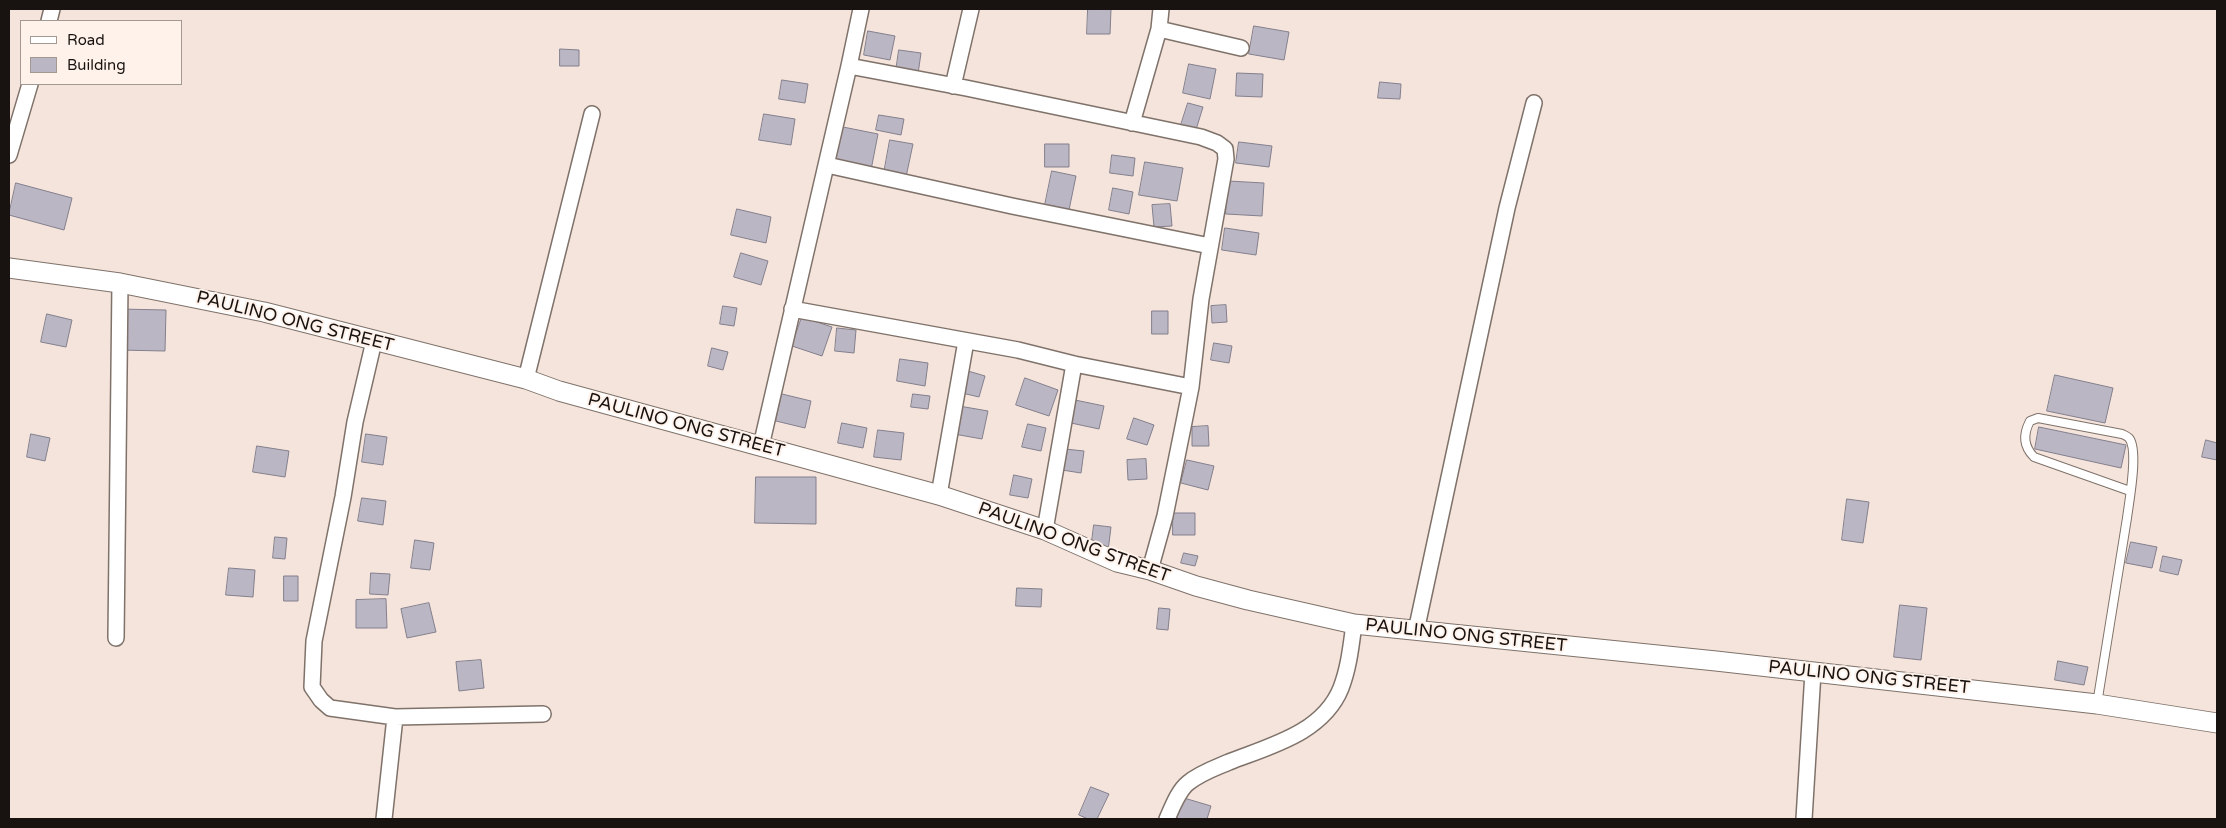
<!DOCTYPE html>
<style>
body{margin:0}
#map{position:relative;width:2226px;height:828px;overflow:hidden;background:#f4e4db;font-family:"Varela Round",sans-serif}
canvas{display:block}
.frame{position:absolute;inset:0;border:10px solid #181310;pointer-events:none}
.legend{position:absolute;left:20px;top:20px;width:162px;height:65px;box-sizing:border-box;background:#fff2eb;border:1px solid #a39993;margin:0;padding:6px 9px;list-style:none;font-size:15px;color:#181310}
.legend li{display:flex;align-items:center;gap:10px;height:25px}
.legend b{width:25px;border:1px solid #a39993}
</style>
<div id="map">
<canvas width="2226" height="828"></canvas>
<div class="frame"></div>
<ul class="legend">
<li><b style="height:6px;background:#fff"></b>Road</li>
<li><b style="height:14px;background:#bab6c4"></b>Building</li>
</ul>
</div>
<script>
const g = document.querySelector('canvas').getContext('2d');
g.lineJoin = 'round';
function fillPath(path, color) {
  g.fillStyle = color;
  g.fill(path, 'evenodd');
}
function trace(path, color, width, dash) {
  g.strokeStyle = color;
  g.lineWidth = width;
  g.lineCap = dash ? 'butt' : 'round';
  g.setLineDash(dash || []);
  g.stroke(path);
}
function write(font, color, halo, rows, align = 'center') {
  g.font = font + ' "Varela Round",sans-serif';
  g.lineWidth = 4;
  g.setLineDash([]);
  g.textBaseline = 'middle';
  g.strokeStyle = halo;
  g.fillStyle = color;
  for (const [text, x, y, turn = 0] of rows) {
    g.save();
    g.translate(x, y);
    g.rotate((+turn || 0) * Math.PI / 180);
    g.textAlign = isNaN(turn) ? turn : align;
    if (halo) g.strokeText(text, 0, 0);
    g.fillText(text, 0, 0);
    g.restore();
  }
}
const building = new Path2D(`
 M1088 9H1111L1110 34H1087Z
 M1254 26 1289 32 1284 60 1249 54Z
 M868 31 895 36 890 60 864 55Z
 M560 49 579 50V66H560Z
 M899 50 921 53 918 74 896 71Z
 M1189 64 1216 69 1210 99 1183 93Z
 M1237 73 1263 74 1262 97 1236 96Z
 M782 80 808 84 805 103 779 99Z
 M1380 82 1401 84 1400 99 1378 98Z
 M1188 103 1203 107 1195 133 1180 128Z
 M764 114 795 119 791 145 759 140Z
 M879 115 904 119 901 135 876 130Z
 M838 126 878 134 871 170 830 162Z
 M890 140 913 144 906 177 884 173Z
 M1239 142 1272 146 1269 167 1236 163Z
 M1045 144H1069V167H1045Z
 M1112 155 1135 158 1133 176 1110 173Z
 M1145 162 1183 168 1177 201 1139 195Z
 M1052 171 1076 176 1069 210 1045 205Z
 M1228 181 1264 183 1262 216 1226 214Z
 M16 183 72 198 64 230 9 215Z
 M1113 188 1133 192 1129 214 1109 210Z
 M1170 204 1172 226 1154 227 1152 205Z
 M737 209 771 217 766 243 731 235Z
 M1225 228 1259 233 1256 255 1222 250Z
 M741 253 768 261 761 285 734 277Z
 M1226 305 1227 322 1212 323 1211 306Z
 M723 306 737 308 734 326 720 324Z
 M119 309 166 310 165 351 118 350Z
 M1152 311H1168V334H1152Z
 M47 314 72 320 66 347 41 342Z
 M802 317 832 327 822 356 792 346Z
 M837 328 856 330 854 353 835 351Z
 M1214 343 1232 346 1229 363 1211 360Z
 M712 348 728 352 723 370 708 366Z
 M900 359 928 363 925 386 897 381Z
 M968 371 985 376 979 397 962 393Z
 M2055 375 2113 388 2105 423 2047 411Z
 M1025 378 1058 390 1049 416 1016 405Z
 M782 394 811 401 805 428 776 421Z
 M913 394 930 396 928 409 911 407Z
 M1075 400 1104 406 1099 429 1071 423Z
 M959 406 988 411 982 439 954 434Z
 M1134 418 1154 425 1147 445 1127 439Z
 M842 423 867 428 863 448 838 443Z
 M1028 424 1046 428 1041 451 1022 447Z
 M1208 426 1209 446H1192V427Z
 M2039 427 2126 445 2121 468 2035 449Z
 M878 430 904 433 901 460 874 457Z
 M31 434 50 438 45 461 27 457Z
 M366 434 387 437 383 465 362 462Z
 M2206 440 2217 443V460L2202 457Z
 M257 446 289 451 285 477 253 472Z
 M1065 449 1084 451 1081 473 1062 470Z
 M1146 459 1147 479 1128 480 1127 460Z
 M1187 460 1214 466 1208 490 1181 483Z
 M1014 475 1032 479 1028 498 1010 495Z
 M756 477H816V524L755 523Z
 M362 498 386 501 383 525 358 521Z
 M1847 499 1869 502 1863 543 1842 540Z
 M1173 513H1195V535H1173Z
 M1094 525 1111 527 1108 551 1091 549Z
 M275 537 287 538 285 559 273 558Z
 M415 540 434 543 430 570 411 568Z
 M2131 542 2157 547 2152 568 2126 563Z
 M1184 553 1198 556 1195 566 1181 563Z
 M2163 556 2182 560 2178 575 2160 571Z
 M229 568 255 570 253 597 226 595Z
 M371 573 390 574 388 595 370 594Z
 M284 576H298V601H284Z
 M1017 588 1042 589 1041 607 1016 606Z
 M386 599 387 628H356V600Z
 M429 603 436 632 407 638 401 609Z
 M1900 605 1927 608 1921 660 1894 657Z
 M1159 608 1170 609 1168 630 1157 629Z
 M481 660 484 688 459 691 456 662Z
 M2058 661 2088 667 2084 685 2055 680Z
 M1091 787 1109 794 1097 819H1088L1079 815Z
 M1184 798 1211 806 1207 819H1177Z`);
fillPath(building, '#bab6c4');
trace(building, '#837f8d', 1);
const service = new Path2D(`
 M2097 704 2127 518C2129 502 2139 450 2129 438 2127 436 2124 435 2122 434L2038 418 2030 421C2023 434 2023 446 2034 457L2130 491`);
const minor = new Path2D(`
 M49 21 52 9
 M1159 29 1241 48
 M849 66 966 88 1201 137 1217 143 1225 149 1226 159 1201 299 1191 387 1184 422 1165 516 1150 570
 M953 86 971 9
 M1132 123 1159 29 1161 9
 M9 155 30 84
 M827 165 1012 206 1210 246
 M792 309 1018 350 1074 364 1191 387
 M374 341 355 422 343 497 314 641 312 687 321 700 330 708 395 717 543 714
 M526 379 592 114
 M761 446 849 66 861 9
 M939 495 966 341
 M1045 530 1074 364
 M1416 631 1507 208 1534 103
 M116 638 120 283
 M384 819 395 717
 M1167 819C1172 808 1178 791 1188 783 1200 773 1215 768 1229 762 1270 746 1323 733 1341 688 1349 667 1351 646 1354 624
 M1804 819 1813 672`);
const tertiary = new Path2D(`
 M9 268 120 283 264 312 526 379 559 391 939 495 1045 530 1117 562 1150 570 1196 586 1248 600 1354 624 1716 661 2097 704 2217 723`);
trace(service, '#7f726a', 10);
trace(minor, '#7f726a', 18);
trace(tertiary, '#7f726a', 21);
trace(service, '#fff', 8);
trace(minor, '#fff', 15);
trace(tertiary, '#fff', 19);
write('18px', '#181310', '#fff2eb', [
 ["PAULINO ONG STREET",295,322,14],
 ["PAULINO ONG STREET",686,426,15],
 ["PAULINO ONG STREET",1074,543,20],
 ["PAULINO ONG STREET",1466,636,6],
 ["PAULINO ONG STREET",1869,678,6]
]);
</script>
